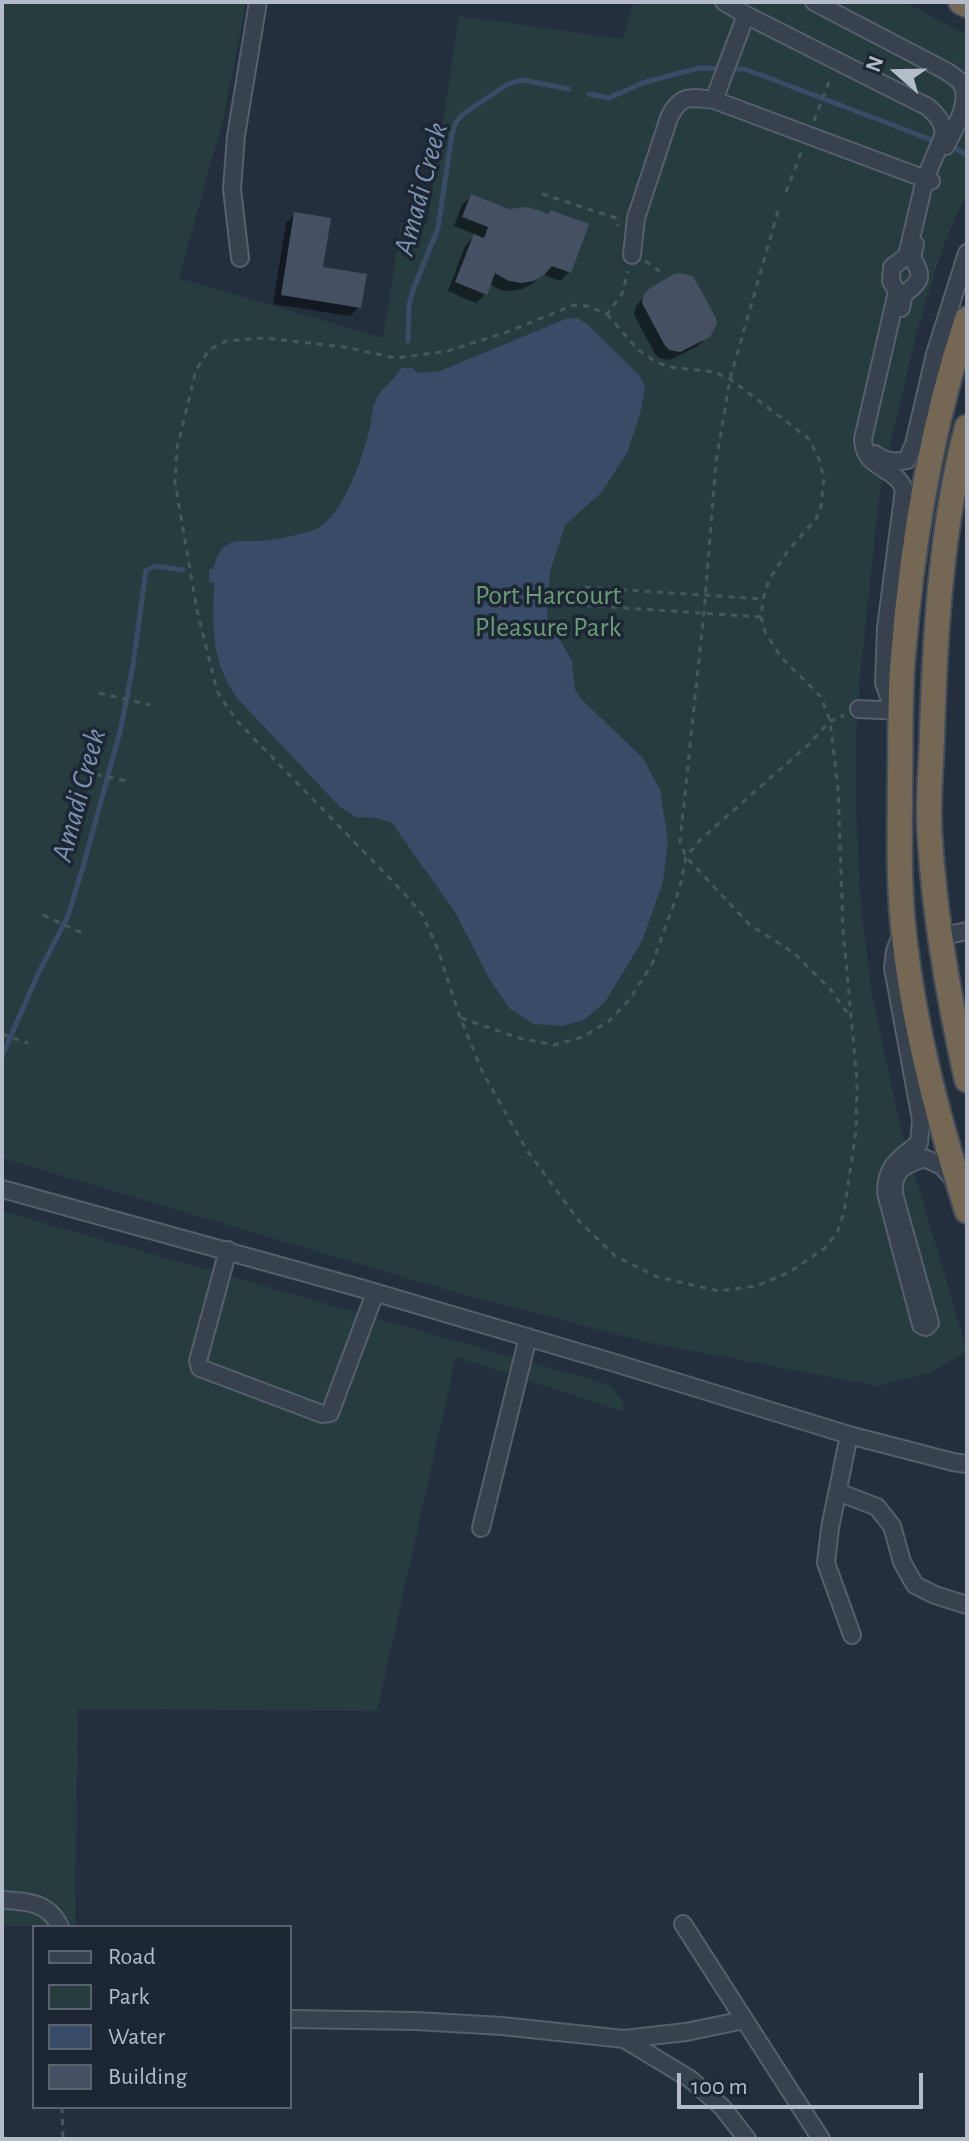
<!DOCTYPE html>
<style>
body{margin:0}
#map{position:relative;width:969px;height:2141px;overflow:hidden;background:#242f3e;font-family:"Alegreya Sans",sans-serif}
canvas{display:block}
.frame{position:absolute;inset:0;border:4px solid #b4bcc9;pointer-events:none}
.legend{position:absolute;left:32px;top:1925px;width:260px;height:184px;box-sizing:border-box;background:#1d2633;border:2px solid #59626f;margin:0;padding:10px 14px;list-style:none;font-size:24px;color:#b4bcc9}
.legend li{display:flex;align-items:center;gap:16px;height:40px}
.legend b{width:40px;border:2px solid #59626f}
.north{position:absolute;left:857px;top:32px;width:80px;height:80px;-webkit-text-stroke:6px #1d2633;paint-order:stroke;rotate:290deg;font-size:22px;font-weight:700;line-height:32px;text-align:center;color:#b4bcc9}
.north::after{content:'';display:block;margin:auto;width:28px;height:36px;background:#b4bcc9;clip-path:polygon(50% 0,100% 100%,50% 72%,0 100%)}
.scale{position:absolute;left:677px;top:2073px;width:246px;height:36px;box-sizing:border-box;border:4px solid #b4bcc9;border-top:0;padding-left:10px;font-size:24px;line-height:28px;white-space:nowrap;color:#b4bcc9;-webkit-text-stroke:6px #1d2633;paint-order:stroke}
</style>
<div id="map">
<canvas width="969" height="2141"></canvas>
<div class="frame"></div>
<ul class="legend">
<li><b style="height:10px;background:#38414e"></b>Road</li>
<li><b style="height:22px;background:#263c3f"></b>Park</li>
<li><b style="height:22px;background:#394c67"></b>Water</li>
<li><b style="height:22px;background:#455162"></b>Building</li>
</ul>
<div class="north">N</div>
<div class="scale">100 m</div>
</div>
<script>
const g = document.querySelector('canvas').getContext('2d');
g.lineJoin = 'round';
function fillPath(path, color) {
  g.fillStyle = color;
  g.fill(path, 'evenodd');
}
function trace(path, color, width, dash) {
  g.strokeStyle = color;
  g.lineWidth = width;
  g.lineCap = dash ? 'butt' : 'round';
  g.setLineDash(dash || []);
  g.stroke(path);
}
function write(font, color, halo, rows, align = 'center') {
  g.font = font + ' "Alegreya Sans",sans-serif';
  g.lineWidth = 7;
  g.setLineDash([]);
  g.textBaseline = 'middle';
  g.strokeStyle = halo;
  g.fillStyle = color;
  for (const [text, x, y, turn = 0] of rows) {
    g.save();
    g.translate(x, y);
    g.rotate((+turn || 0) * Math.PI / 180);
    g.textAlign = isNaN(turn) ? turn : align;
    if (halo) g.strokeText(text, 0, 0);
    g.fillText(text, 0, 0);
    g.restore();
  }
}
fillPath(new Path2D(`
 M2 2H246L224 116 179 278 383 338 401 223 427 225 459 16 623 39 634 2H904L967 35V196L955 217 942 250 917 331 880 489 860 678 856 741V814L861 908 872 994 899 1120 967 1351 931 1373 878 1386 650 1343 454 1292 2 1158Z
 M2 1211 610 1385 622 1400 625 1412 456 1357 377 1711 78 1709 75 1926H2Z`), '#263c3f');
fillPath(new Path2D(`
 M568 318H577L587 324 640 376 645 387 640 414 627 453 601 493 565 525 550 572 547 617 572 661 575 690 581 699 643 758 660 790 668 841 663 882 642 941 605 1002 584 1020 563 1026 534 1024 510 1009 489 978 455 912 392 823 378 818 356 817 340 807 237 698C210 660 213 627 214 583L209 582V569H213C222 538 233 541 259 541 269 541 311 533 318 528 345 511 361 461 369 432 372 422 371 411 375 402 380 388 395 381 401 368H413L417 373 440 371Z`), '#394c67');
fillPath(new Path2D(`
 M471 196 508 211 547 216 551 212 569 272 560 281 542 274 532 284 522 289 511 291 500 290 489 283 485 294 476 303 448 291 465 246 476 235 454 226 462 205Z
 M295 214 321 269 359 307 350 316 273 304 286 223Z
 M651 290 708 336 698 346 670 360 659 358 655 354 636 318 634 313 636 306Z`), '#0007');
trace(new Path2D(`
 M589 94 609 98 642 83 699 68 745 69 932 140
 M957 149 967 155
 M408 341 409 305 413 290 438 228 452 134 456 122 463 114 508 84 522 80 569 89
 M2 1056 38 974 68 916 85 860 121 728 133 665 146 570 156 566 183 570`), '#394c67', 5);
fillPath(new Path2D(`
 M471 194 509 209 528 207 549 214 550 210 589 224 571 273 552 266 544 275 533 281 521 283 509 281 495 273 487 295 455 282 474 234 484 238 488 227 462 217Z
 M294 212 331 218 323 267 367 274 361 308 281 295Z
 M680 273 693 276 716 318 717 324 710 337 680 352 669 350 664 344 642 303 644 294 650 288 674 274Z`), '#455162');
const minor = new Path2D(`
 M724 2 746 15 928 107C938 116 942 121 944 134L925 179 907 256 892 267 891 281 897 292 863 439C864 470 894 465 904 489L886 628 884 683 890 700 901 711
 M814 2 946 71C953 76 962 80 964 90 968 107 953 131 946 146
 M714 100 746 15
 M632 255 636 218 669 118C680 94 690 97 714 100L931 181
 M240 258 232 189 236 136 258 2
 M901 308 904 294C921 282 924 276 912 258L915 244
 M875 454C885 462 895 463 907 460L914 444 935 354 967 253
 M859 709 901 711
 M901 935 895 951 893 968 921 1120 919 1143C899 1159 886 1165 886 1193L921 1325 926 1327 930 1323 894 1194C893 1169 903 1166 924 1158L942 1166 953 1179
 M939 937 967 931
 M2 1189 360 1288 615 1363 849 1435 953 1462 967 1464
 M228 1250 198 1361 200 1368 322 1414 330 1413 375 1293
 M849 1435 830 1528 826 1563 852 1635
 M838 1492 877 1507 892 1526 902 1562 915 1585 935 1595 967 1605
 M481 1528 528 1337
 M2 1900C26 1901 49 1902 60 1927
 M683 1924 821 2139
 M290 2019 416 2021 502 2026 624 2039 686 2032 744 2020
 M624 2039 690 2079 722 2107 747 2139`);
const highway = new Path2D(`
 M961 2 967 5
 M967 319C931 427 912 543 903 657 899 697 901 738 900 778 900 830 898 883 904 935 914 1029 939 1121 967 1211
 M967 427C941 527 935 633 932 736 931 770 927 805 930 839 935 921 949 1000 967 1080`);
trace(minor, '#565f6c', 20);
trace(highway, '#434c59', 28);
trace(new Path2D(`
 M814 121 830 79
 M786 192 802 150
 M542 194 616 218 618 226
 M778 211 730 379 716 462 704 612 680 841 686 857 749 924 794 953 830 989 851 1018
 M645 261 665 275
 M607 314 637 349 656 362 670 367 714 372 730 379 808 438 819 459 824 479 821 506 816 519 787 552 769 580 763 599 761 617 765 632 781 657 821 697 830 721 838 789 843 929 857 1081 856 1131 844 1212 837 1233 825 1248 788 1273 756 1286 719 1291 658 1277 615 1256 579 1221 526 1149 482 1071 460 1017 437 947 422 914 402 891 236 720 217 691 197 610 175 482 177 448 196 370 209 350 226 341 264 338 344 347 396 358 448 351 507 332 574 305 587 306 607 314 622 294 628 271
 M761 617 580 605 578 602 579 590 582 587 763 599
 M99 693 150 705
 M84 772 126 781
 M43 915 82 933
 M461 1018 519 1038 554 1045 583 1037 609 1021 630 999 652 964 680 887 686 857 701 839 809 744 830 721 844 715
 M2 1034 28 1043
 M62 2107 63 2139`), '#44595c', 3, [6, 6]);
trace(minor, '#38414e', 16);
trace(highway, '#746855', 24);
write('28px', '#6b9a76', '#1d2633', [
 ["Port Harcourt",548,596],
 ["Pleasure Park",548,628]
]);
write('italic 30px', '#7c92b1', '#1d2633', [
 ["Amadi Creek",421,189,-75],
 ["Amadi Creek",79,795,-75]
]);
</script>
